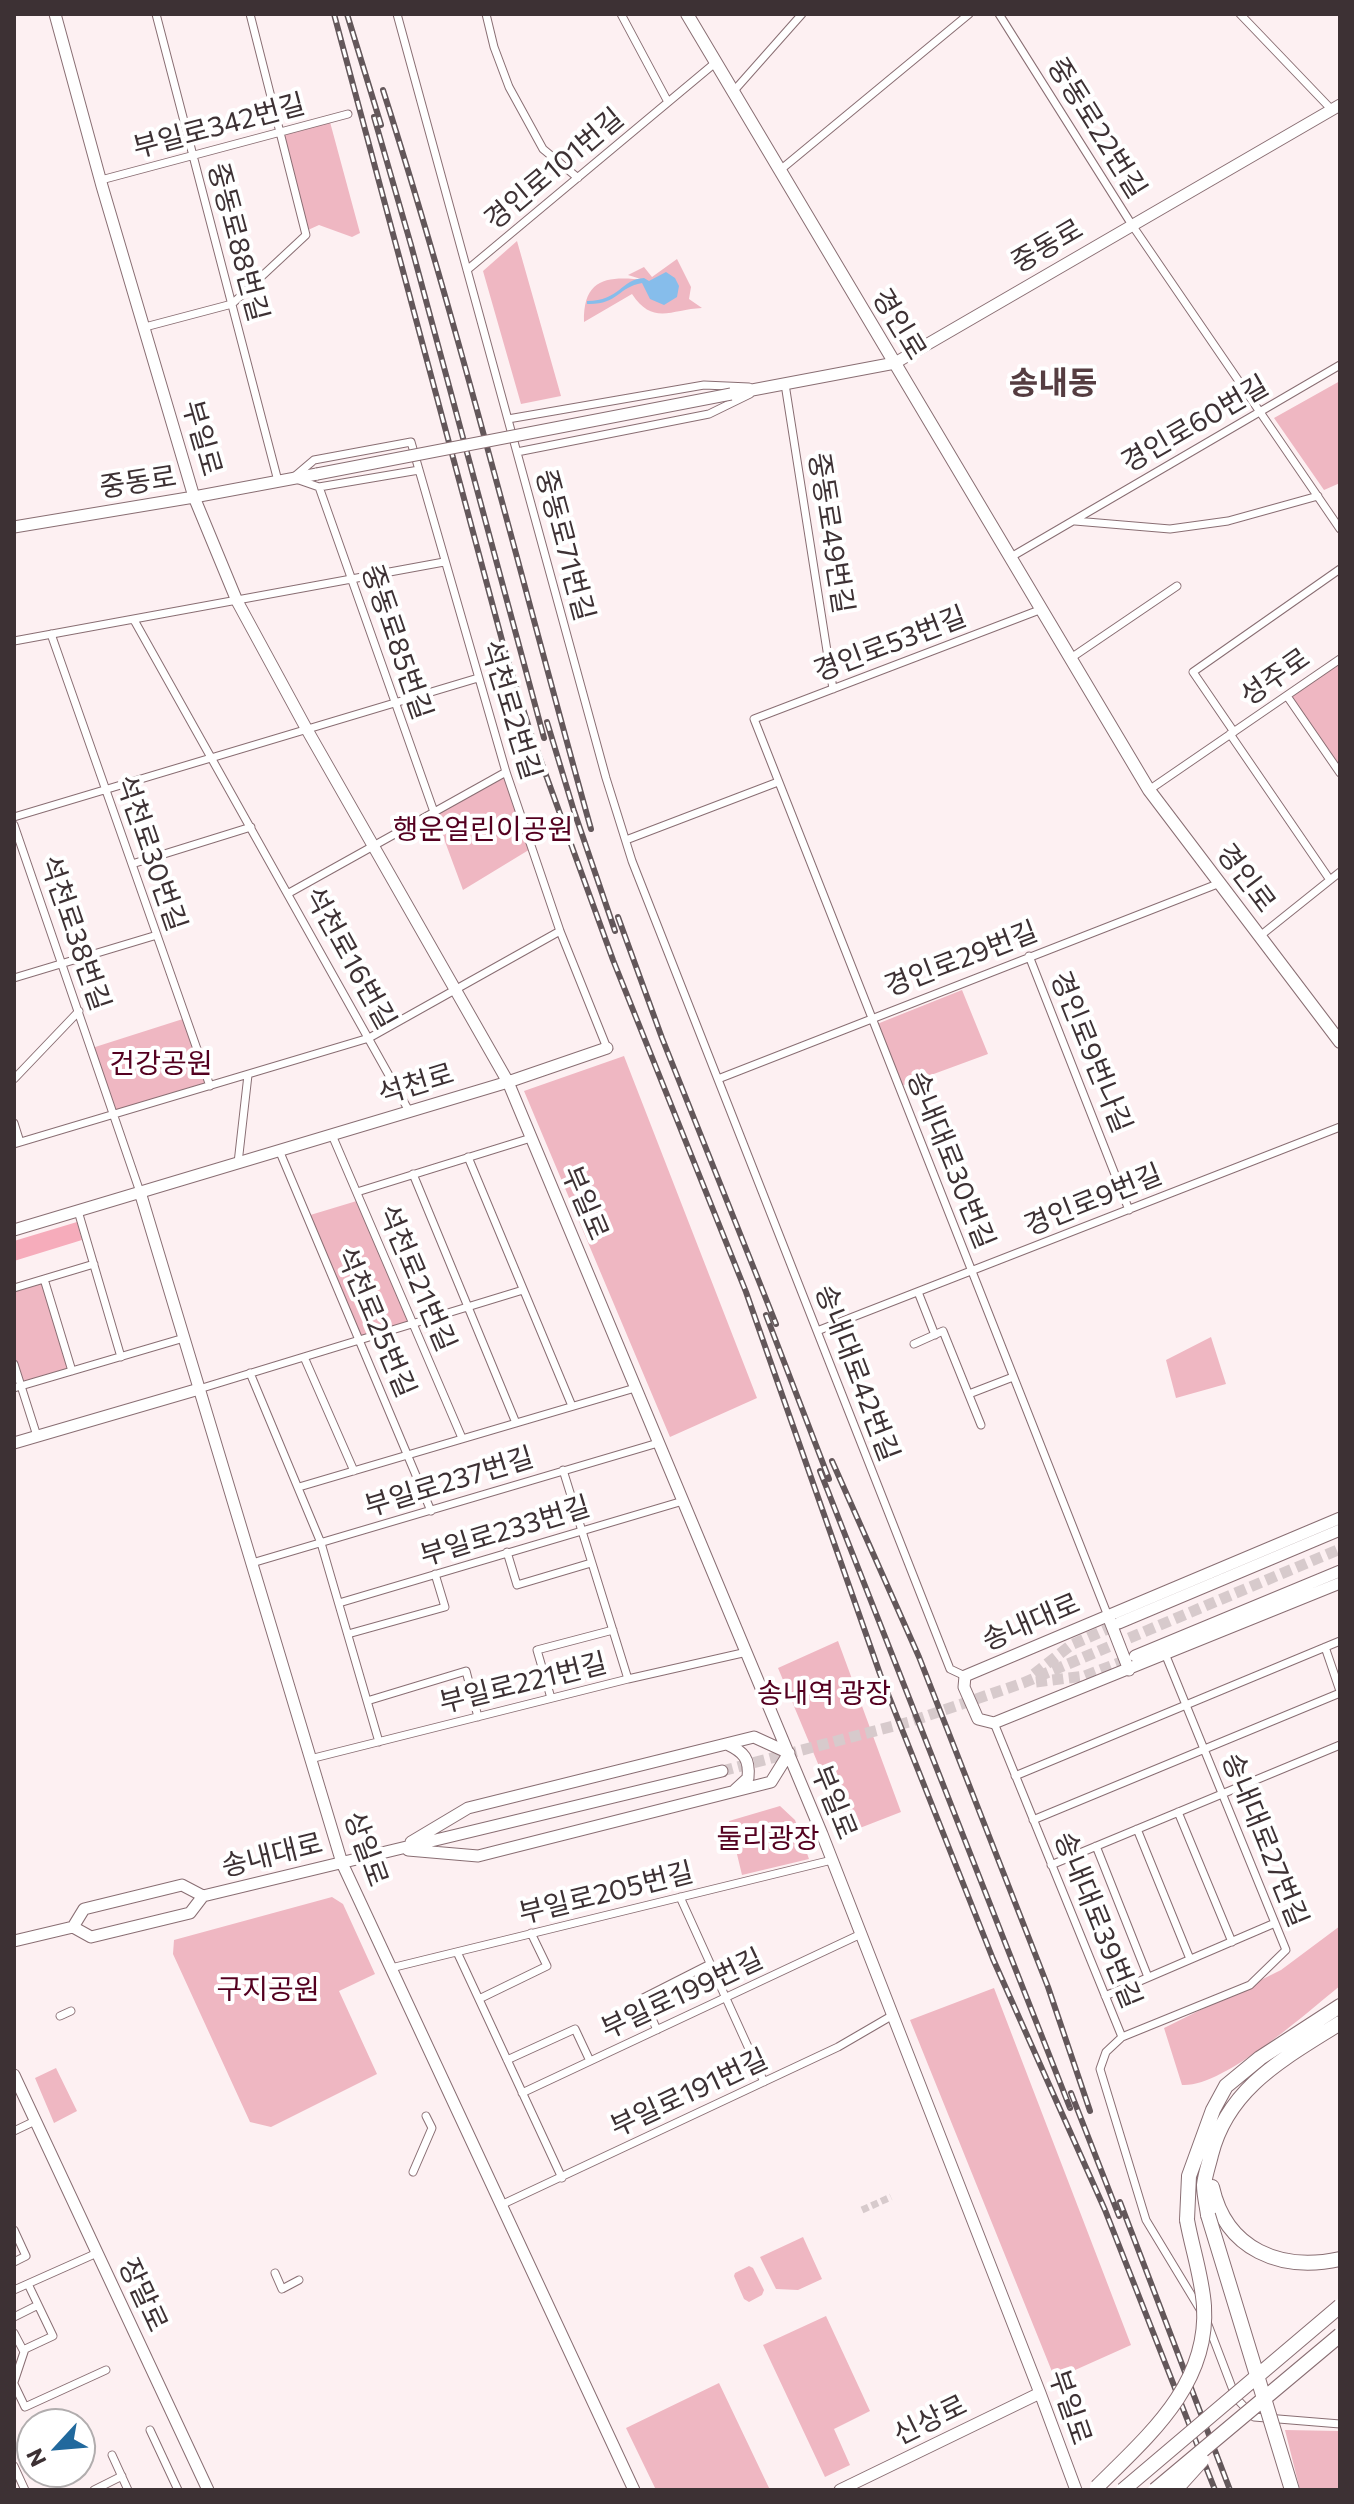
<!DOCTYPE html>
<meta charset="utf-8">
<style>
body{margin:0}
#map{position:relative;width:1354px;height:2504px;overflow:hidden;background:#fdf0f2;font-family:Commissioner,sans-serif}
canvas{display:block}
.frame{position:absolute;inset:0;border:16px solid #3d3134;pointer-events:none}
.north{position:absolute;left:16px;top:2408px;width:80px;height:80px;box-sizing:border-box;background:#fff;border:2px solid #b1adae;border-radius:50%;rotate:244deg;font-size:22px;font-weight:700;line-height:32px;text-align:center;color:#3d3134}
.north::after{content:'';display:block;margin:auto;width:28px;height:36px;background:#21699d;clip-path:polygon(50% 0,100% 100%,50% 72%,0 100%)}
</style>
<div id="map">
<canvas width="1354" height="2504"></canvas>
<div class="frame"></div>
<div class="north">N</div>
</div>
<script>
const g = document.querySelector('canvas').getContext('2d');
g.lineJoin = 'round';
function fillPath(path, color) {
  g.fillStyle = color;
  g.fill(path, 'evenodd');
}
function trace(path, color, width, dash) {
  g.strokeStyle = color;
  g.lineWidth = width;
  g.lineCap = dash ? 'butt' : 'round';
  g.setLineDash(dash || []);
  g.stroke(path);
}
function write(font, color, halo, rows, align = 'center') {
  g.font = font + ' Commissioner,"Noto Sans KR",sans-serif';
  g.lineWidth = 8;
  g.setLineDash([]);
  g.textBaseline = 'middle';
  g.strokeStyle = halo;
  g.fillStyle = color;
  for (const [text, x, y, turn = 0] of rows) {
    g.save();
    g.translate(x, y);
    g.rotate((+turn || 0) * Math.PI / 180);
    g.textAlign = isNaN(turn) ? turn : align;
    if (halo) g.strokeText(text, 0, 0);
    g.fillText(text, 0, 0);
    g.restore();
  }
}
fillPath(new Path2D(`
 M330 122 360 233 352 237 319 225 308 230 283 134Z
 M517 241 561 396 521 404 483 271Z
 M677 259 691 287 689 299 702 308C672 309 653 326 632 294L584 322C583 278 608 276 644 280L628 275 644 267 652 277Z
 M1340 381V483L1324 490 1274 418Z
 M1340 662V769L1290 696Z
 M506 772 532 848 463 890 434 812Z
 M962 990 988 1054 901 1086 877 1024Z
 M186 1018 210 1086 115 1114 92 1048Z
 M624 1056 757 1398 670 1437 524 1091Z
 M360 1200 413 1324 360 1340 307 1216Z
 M44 1279 72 1371 20 1387 14 1365V1288Z
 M1211 1337 1226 1384 1176 1398 1166 1360Z
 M838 1641 901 1812 847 1833 778 1668Z
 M780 1806 795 1820 809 1859 742 1875 729 1821Z
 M332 1897 343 1904 375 1974 339 1991 377 2074 271 2127 250 2122 173 1954 174 1940Z
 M1340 1926V1986C1306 2013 1223 2088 1182 2085L1164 2028 1281 1970Z
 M994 1988 1131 2345 1055 2379 910 2020Z
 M56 2068 77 2111 54 2123 35 2078Z
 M803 2237 822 2279 798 2290 776 2289 760 2257Z
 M749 2266 753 2268 764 2290 762 2295 749 2302 744 2299 734 2276 735 2273Z
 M826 2316 870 2411 834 2429 850 2465 825 2477 763 2345Z
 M719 2383 770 2490H656L626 2428Z
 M1285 2430 1340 2431V2490H1300Z`), '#efb7c2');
fillPath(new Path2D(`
 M77 1222 82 1240 14 1261V1241Z`), '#f6acbb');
fillPath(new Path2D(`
 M666 272 675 278 679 286 677 297 664 305 650 299 642 283C618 287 618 305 587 304V301C620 301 621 279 644 278L649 281Z`), '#86bdeb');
trace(new Path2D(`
 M862 2210 891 2197`), '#d7cacc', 7, [7, 3.5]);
trace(new Path2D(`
 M1034 1674 1071 1645 1119 1624
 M1036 1682 1085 1676 1134 1657
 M722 1771 909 1722 1023 1683 1340 1549`), '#d7cacc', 11, [11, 5.5]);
const street = new Path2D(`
 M156 14 278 481
 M397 14 606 778 632 861 950 1669 965 1676
 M486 14 494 47 509 87 543 149 578 178
 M621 14 668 102
 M999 14 1132 225 1340 529
 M1240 14 1332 110
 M732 93 802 14
 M779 171 969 14
 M101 180 348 114
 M467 270 715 63
 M145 327 232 304 306 235 250 14
 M785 384 833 689
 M508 419 704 385 749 387
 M517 452 709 414 750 394
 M294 477 314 460 411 442 506 772 560 931 607 1048
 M296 479 319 487 419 470
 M319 487 434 812
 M1075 521 1170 529 1228 521 1318 496
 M1011 557 1340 365
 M1042 609 754 719 1108 1616
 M134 620 409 1111
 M51 634 210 1086
 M14 641 444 562
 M1071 658 1177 586
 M1287 696 1340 773
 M1234 732 1193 672 1340 569
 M1230 734 1330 880
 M1149 790 1340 659
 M14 817 478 678
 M14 825 140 1192
 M626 840 778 782
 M132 864 251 827
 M289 893 506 772
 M1260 936 1340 872
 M1029 956 1129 1210
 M14 978 157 935
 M14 1079 79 1011
 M718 1079 1220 883
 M14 1123 20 1142
 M332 1135 462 1438
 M14 1144 369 1038 560 931
 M279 1150 431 1511
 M468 1157 572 1406
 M238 1163 248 1075
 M413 1174 516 1423
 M357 1192 531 1138
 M78 1211 121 1357
 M44 1279 72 1371
 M14 1288 94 1264
 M918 1292 935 1335
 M817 1331 1340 1127
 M914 1344 943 1331 981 1425
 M304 1357 354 1471
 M14 1364 37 1436
 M250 1373 321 1543 379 1742
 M14 1388 184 1338
 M199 1389 523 1290
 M969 1394 1013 1377
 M563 1470 628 1679
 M299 1487 635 1388
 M507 1552 517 1585 591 1563
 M252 1563 658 1443
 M339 1603 683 1501
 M348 1634 445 1607 435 1574
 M1325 1647 1340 1691
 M1166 1656 1286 1950 1250 1985 1122 2037 1106 2052 1100 2069 1146 2220 1201 2311
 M551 1698 537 1650 613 1630
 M367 1701 466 1671 478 1717
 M994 1723 1122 2037
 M310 1759 628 1679 747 1652
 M1015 1776 1340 1641
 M1178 1812 1232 1942
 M1033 1820 1340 1693
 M1137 1829 1190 1959
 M1096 1846 1148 1977
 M1051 1865 1340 1745
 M680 1897 764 2082
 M457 1952 562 2178
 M391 1968 832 1860
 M1105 1996 1275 1923
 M479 1999 547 1966 531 1933
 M60 2016 71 2011
 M657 2030 643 1998 710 1964
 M507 2060 575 2029 590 2061
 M522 2093 861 1934
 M14 2131 35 2121
 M413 2172 432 2128 426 2116
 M501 2205 838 2047 893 2015
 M14 2230 26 2256 14 2262
 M275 2273 282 2289 299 2280
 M14 2290 97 2253
 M14 2317 38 2305
 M1207 2322 1236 2398 1254 2417 1340 2424
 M14 2333 23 2350 53 2336 28 2284
 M14 2382 25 2349
 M14 2384 25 2407 106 2370
 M150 2430 178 2490
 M112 2455 128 2490
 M14 2466 25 2490
 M94 2490 122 2476`);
const secondary = new Path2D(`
 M55 14 102 186 194 497 237 601 306 728 508 1082 822 1834 1040 2393 1076 2490
 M731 394 895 363 1340 105
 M14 527 194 497 317 474
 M140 1192 342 1863 634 2490
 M14 1230 508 1082 607 1048
 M14 1443 199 1389
 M1340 1518 965 1676 964 1687 978 1719 994 1723 1340 1583
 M1108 1616 1129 1670
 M1119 1623 1340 1530
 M1135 1656 1340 1571
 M727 1744C744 1752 750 1759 748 1778L735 1790
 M411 1842 468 1808 754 1737 789 1753
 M408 1850 478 1856 771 1782 789 1753
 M73 1927 84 1909 182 1885 203 1896
 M14 1941 73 1927 91 1937 190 1913 203 1896 722 1771
 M14 2075 208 2490
 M840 2490 1040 2393`);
const primary = new Path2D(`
 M687 14 1149 790 1340 1042`);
const highway = new Path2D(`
 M1212 2187C1226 2250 1281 2272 1340 2259
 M1208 2215C1207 2206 1204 2195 1204 2185 1205 2175 1209 2164 1211 2155 1228 2087 1285 2058 1340 2023
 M1187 2220 1189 2176 1213 2110 1226 2086 1260 2058 1340 2006`);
trace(street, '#896e73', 9);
trace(secondary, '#896e73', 13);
trace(primary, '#896e73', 14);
trace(highway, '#896e73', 16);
trace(street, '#fff', 7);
trace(secondary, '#fff', 11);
trace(primary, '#fff', 12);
trace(highway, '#fff', 14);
const rail = new Path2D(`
 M334 14 506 655 530 731 613 960 746 1292 880 1674 993 1959 1105 2210 1215 2490
 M347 14 381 125
 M383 90C461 334 522 583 591 829
 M374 117 411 245 544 738
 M547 722 574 811 615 931
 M618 917 662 1038 776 1324
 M766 1315 829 1479
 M832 1461 919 1657 1048 1987 1090 2111
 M820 1471 1070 2108
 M1071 2093 1119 2216
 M1120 2202 1230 2490`);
trace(rail, '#63575a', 6);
trace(rail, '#fff', 3, [9]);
const secondaryBridge = new Path2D(`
 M317 474 731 394`);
const highwayBridge = new Path2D(`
 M1208 2215 1292 2490
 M1097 2487C1148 2436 1209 2385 1204 2306 1202 2277 1192 2248 1187 2220
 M1123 2490 1340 2306
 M1155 2490 1340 2335
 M1175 2490 1202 2460`);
trace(secondaryBridge, '#896e73', 13, []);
trace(highwayBridge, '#896e73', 16, []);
trace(secondaryBridge, '#fff', 11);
trace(highwayBridge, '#fff', 14);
write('28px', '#3d3134', '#fff', [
 ["부일로342번길",219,126,-15],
 ["중동로22번길",1097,128,58],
 ["경인로101번길",554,169,-40],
 ["중동로88번길",238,242,75],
 ["중동로",1047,246,-30],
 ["경인로",899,324,59],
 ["경인로60번길",1195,424,-30],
 ["부일로",202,438,74],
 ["중동로",138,482,-9],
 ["중동로49번길",831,533,81],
 ["중동로71번길",565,545,75],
 ["중동로85번길",397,642,71],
 ["경인로53번길",890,644,-21],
 ["성주로",1275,677,-35],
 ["석천로2번길",511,710,73],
 ["석천로30번길",151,853,71],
 ["경인로",1246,878,53],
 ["석천로38번길",75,933,71],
 ["석천로16번길",350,958,61],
 ["경인로29번길",961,959,-21],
 ["경인로9번나길",1091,1052,68],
 ["석천로",416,1084,-17],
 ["송내대로30번길",951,1160,68],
 ["경인로9번길",1093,1200,-22],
 ["부일로",585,1203,67],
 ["석천로21번길",417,1278,67],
 ["석천로25번길",376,1322,67],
 ["송내대로42번길",857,1373,69],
 ["부일로237번길",449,1482,-17],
 ["부일로233번길",505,1531,-17],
 ["송내대로",1031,1622,-23],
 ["부일로221번길",523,1683,-14],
 ["부일로",834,1802,68],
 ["송내대로27번길",1265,1840,68],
 ["상일로",366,1849,70],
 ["송내대로",272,1855,-14],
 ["부일로205번길",606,1893,-14],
 ["송내대로39번길",1098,1920,68],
 ["부일로199번길",682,1994,-25],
 ["부일로191번길",689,2093,-25],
 ["장말로",143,2295,65],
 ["부일로",1070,2407,71],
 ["신상로",930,2420,-26]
]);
write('28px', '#540020', '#fff', [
 ["행운얼린이공원",483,830],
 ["건강공원",161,1064],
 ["송내역 광장",824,1694],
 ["둘리광장",768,1839],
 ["구지공원",268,1990]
]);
write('bold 32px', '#553d41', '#fff', [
 ["송내동",1053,383]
]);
</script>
